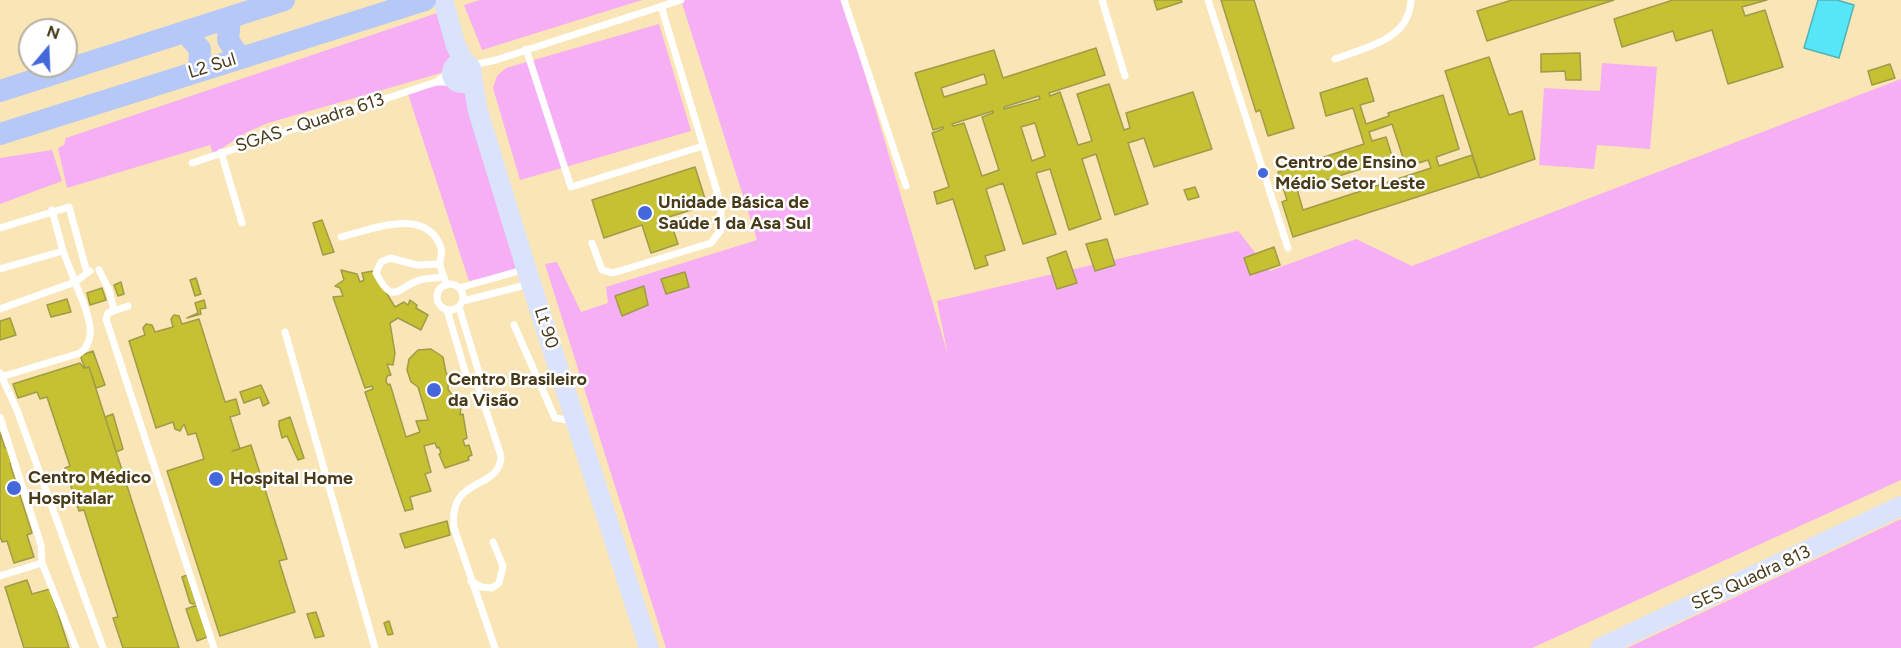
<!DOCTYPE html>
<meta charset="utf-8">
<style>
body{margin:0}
#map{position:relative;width:1901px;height:648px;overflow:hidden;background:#fae5b6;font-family:Figtree,sans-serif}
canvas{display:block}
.north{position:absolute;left:18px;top:18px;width:60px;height:60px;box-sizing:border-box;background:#fff;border:2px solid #b6b0a3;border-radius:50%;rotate:19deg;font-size:16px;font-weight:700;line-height:24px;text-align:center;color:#483a18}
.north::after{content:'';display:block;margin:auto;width:21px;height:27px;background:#4468db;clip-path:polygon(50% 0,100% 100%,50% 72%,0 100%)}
</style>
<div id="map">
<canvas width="1901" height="648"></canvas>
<div class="north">N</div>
</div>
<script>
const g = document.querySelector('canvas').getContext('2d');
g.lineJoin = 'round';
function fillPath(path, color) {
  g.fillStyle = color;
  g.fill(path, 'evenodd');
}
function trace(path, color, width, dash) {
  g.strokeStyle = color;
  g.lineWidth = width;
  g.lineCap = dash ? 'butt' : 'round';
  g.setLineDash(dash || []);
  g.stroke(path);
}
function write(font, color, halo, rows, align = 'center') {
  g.font = font + ' Figtree,sans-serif';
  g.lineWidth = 5;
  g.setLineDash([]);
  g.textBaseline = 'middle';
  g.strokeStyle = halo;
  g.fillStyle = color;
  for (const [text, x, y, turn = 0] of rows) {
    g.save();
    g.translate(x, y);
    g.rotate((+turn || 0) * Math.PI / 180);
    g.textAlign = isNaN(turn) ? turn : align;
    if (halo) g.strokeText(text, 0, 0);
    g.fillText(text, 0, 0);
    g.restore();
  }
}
fillPath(new Path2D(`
 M480 0H642L482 50 464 5Z
 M681 0H843L948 355 937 301 1238 231 1270 271 1356 239 1412 266 1901 79V480L1532 648H666L545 264 557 262 581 312 608 303 606 287 757 240Z
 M443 11 454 64 441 73 268 123 247 132 213 154 210 145 67 188 58 148 64 145 66 138Z
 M659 24 691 131 520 180 493 88 497 76 506 68Z
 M1602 63 1657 67 1650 149 1597 145 1594 169 1539 165 1544 88 1600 91Z
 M456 82 478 111 526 268 469 281 407 91Z
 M52 150 62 181 0 204V158Z
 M1901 519V648H1627Z`), '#f6aef5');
const water = new Path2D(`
 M1818 0H1837L1854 5 1839 58 1804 48Z`);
fillPath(water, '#56e6f8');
trace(water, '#52b2b5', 1.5);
const building = new Path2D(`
 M1154 0H1181L1182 2 1157 10Z
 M1221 0H1254L1294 128 1268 136 1260 110 1256 112Z
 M1512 0H1614L1487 41 1477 11Z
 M1673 0H1767L1742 7 1745 16 1765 10 1783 67 1728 84 1712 30 1676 41 1673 31 1622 47 1614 19Z
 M1096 48 1105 75 1049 93 1050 96 1060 92 1078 145 1092 141 1077 94 1109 84 1124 130 1130 128 1126 113 1193 92 1212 149 1154 167 1144 138 1128 143 1148 204 1115 215 1096 154 1082 159 1101 219 1069 230 1050 169 1036 173 1056 234 1023 244 1003 183 986 189 1005 250 985 256 988 265 975 269 953 199 937 204 934 192 949 187 932 133 943 129V127L933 130 915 73 994 50 1003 78ZM984 74 987 84 944 97 941 88ZM1039 96 1040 99 1004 109V107ZM993 111V113L982 117 999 170 982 176 964 123 953 126 952 124ZM1035 123 1045 156 1032 161 1021 127Z
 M1580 53 1581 80H1566L1565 71 1541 72V54Z
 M1489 57 1509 115 1522 111 1535 159 1480 178 1445 71Z
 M1890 64 1895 78 1872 85 1868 71Z
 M1367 78 1374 101 1360 105 1366 124 1389 116 1388 113 1443 95 1459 149 1436 157 1439 166 1472 155 1479 177 1293 237 1282 202 1287 200 1278 172 1364 144 1353 108 1326 116 1320 93ZM1392 124 1406 167 1428 160 1431 168 1303 210 1297 189 1393 159 1386 137 1372 141 1369 132Z
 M695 167 707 205 669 217 678 244 651 253 642 225 604 238 592 200Z
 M1195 187 1199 197 1188 200 1184 190Z
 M322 220 334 252 323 255 313 223Z
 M1107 239 1115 265 1095 271 1086 244Z
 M1274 247 1280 265 1250 275 1244 258Z
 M1066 251 1077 283 1057 289 1047 258Z
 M341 270 357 274 360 282 364 280 362 273 373 271 395 307 404 302 408 305 410 300 417 305 416 308 428 315 421 330 398 318 390 323 395 353 393 365 387 364 391 375 387 376 386 381 388 385 390 384 406 437 420 432 416 421 428 420 418 387 411 382 407 370 409 359 418 350 431 349 443 357 446 373 449 375 448 389 461 408 460 415 463 414 467 438 463 440 465 446 469 445 472 455 468 457 469 460 445 468 439 454 441 453 439 447 437 448 435 443 424 446 431 472 425 474 431 491 410 497 413 509 405 511 365 392 373 389 372 386 365 388 333 297 343 296 340 288 335 286 344 280Z
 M685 272 689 287 666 294 661 279Z
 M196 278 201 294 195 296 190 280Z
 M121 282 124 294 118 296 114 285Z
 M644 286 648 305 622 316 615 296Z
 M102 288 106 300 90 305 87 293Z
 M67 299 71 312 51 317 47 305Z
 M204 300 206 308 200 309 201 314 187 318 198 313 195 303Z
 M174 315 179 316 182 324 199 319 225 402 236 399 240 414 230 417 240 449 232 451 251 445 287 559 279 561 295 612 220 636 167 471 204 459 196 433 188 435 184 424 180 431 175 429 173 422 156 428 129 341 145 335 143 328 146 324 152 325 155 332 173 327 171 319Z
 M10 318 16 335 0 340V321Z
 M93 351 105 385 96 388 89 367 85 368 81 358 82 355Z
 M80 363 84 368 89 367 179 648H123L113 618 118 617 84 510 79 511 65 468 70 466 47 397 40 399 37 392 18 398 13 384Z
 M261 385 269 403 263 406 260 397 244 403 240 392Z
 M113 414 123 449 116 452 105 417Z
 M290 417 304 458 298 460 287 436 282 438 279 426V421Z
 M0 433 5 448 9 447 14 463 10 464 32 533 27 535 34 557 14 563 7 541 2 542 0 536Z
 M447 521 450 535 405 548 400 534Z
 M187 575 196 603 193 604 190 603 182 577Z
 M27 580 32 594 50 589 69 648H24L5 587Z
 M197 605 207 637 197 641 186 609Z
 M316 612 324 636 315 638 307 614Z
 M389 621 393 634 388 635 384 623Z`);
fillPath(building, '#c6c033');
trace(building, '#9f9c47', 1.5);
trace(new Path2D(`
 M844 0 906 186
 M1102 0 1125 76
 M1208 0 1288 248
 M526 49 571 187 703 146
 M1335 59C1367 47 1409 40 1411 0
 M468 66 496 60 681 0
 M436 82 453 70
 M221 152 242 223
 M192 163 436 82H456
 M0 228 69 207 86 269
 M341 237C370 230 427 205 441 248 443 254 440 257 440 262 440 269 444 278 447 285
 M592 243 602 270 613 273 711 243 721 230V205L661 6
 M440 264 417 265 390 258 381 262 376 273C394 308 398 286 420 280 428 278 437 278 444 277
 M0 269 63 251
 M99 270 109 290 114 310
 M437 297a13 13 0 1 1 26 0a13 13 0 1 1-26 0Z
 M459 288 526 269
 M463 301 530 284
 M128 306 108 313 106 319 214 648
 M459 307 479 373 478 386 501 456C500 492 448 474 454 528L495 648
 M0 309 75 282 63 251 52 210
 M447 310 467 378 478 386
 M514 325 555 418 573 421
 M285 332 375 648
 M0 373 17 410 103 648
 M1 377 80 353C102 337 83 303 75 282L90 271
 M0 417 41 545 42 563 76 648
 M0 576 42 563
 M471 581 481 587 492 588 499 583 503 566 493 542`), '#fff', 7);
trace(new Path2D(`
 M443 0 456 46 465 64
 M452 73a10 10 0 1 1 20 0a10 10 0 1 1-20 0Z
 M472 77 478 111 526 268 649 648
 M1600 648 1901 506`), '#dae3fb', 20);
trace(new Path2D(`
 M230 17 228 40 240 58
 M185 32 200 49 199 70
 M0 91 284 0
 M0 134 425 0`), '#b5c8f7', 22);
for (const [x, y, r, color] of [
 [1263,173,6,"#4468db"],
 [645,213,8,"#4468db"],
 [434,390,8,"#4468db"],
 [216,479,8,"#4468db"],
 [14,488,8,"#4468db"]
]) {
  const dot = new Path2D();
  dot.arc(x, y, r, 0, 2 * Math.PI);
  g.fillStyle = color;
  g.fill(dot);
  trace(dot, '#fff', 2);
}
write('18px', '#483a18', '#fff', [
 ["L2 Sul",212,66,-17],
 ["SGAS - Quadra 613",310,123,-18],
 ["Lt 90",546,328,72],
 ["SES Quadra 813",1751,578,-25]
]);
write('bold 18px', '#483a18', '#fff', [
 ["Centro de Ensino",1275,163],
 ["Médio Setor Leste",1275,184],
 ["Unidade Básica de",658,203],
 ["Saúde 1 da Asa Sul",658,224],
 ["Centro Brasileiro",448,380],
 ["da Visão",448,401],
 ["Centro Médico",28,478],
 ["Hospitalar",28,499],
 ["Hospital Home",230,479]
], 'left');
</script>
